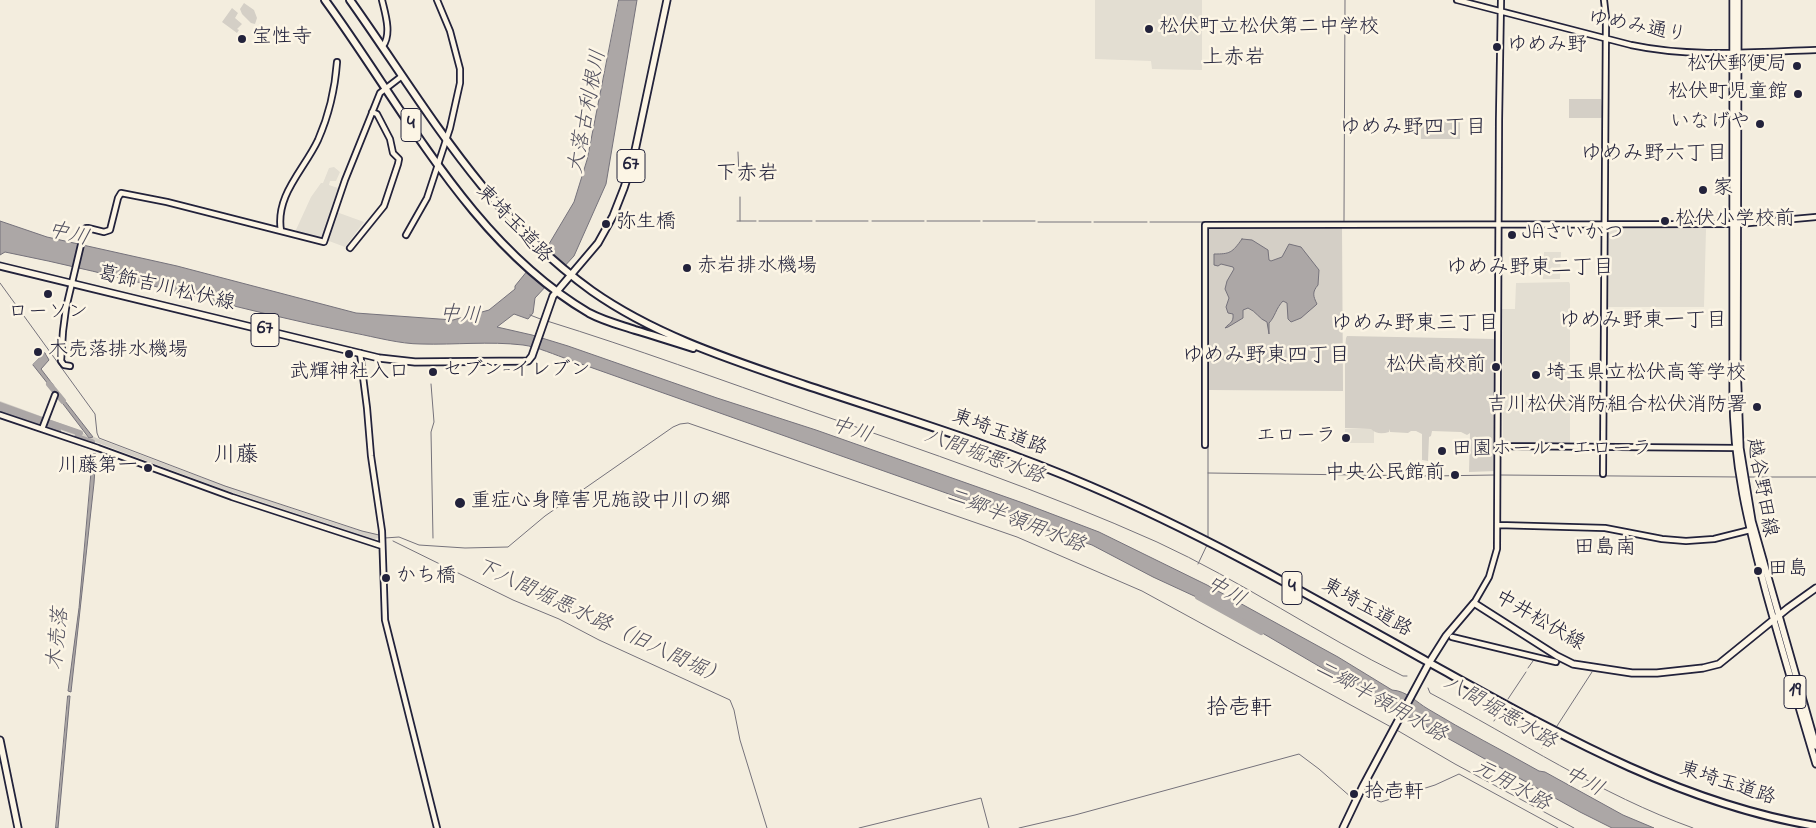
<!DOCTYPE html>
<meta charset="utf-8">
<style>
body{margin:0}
canvas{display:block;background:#f3edde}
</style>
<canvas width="1816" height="828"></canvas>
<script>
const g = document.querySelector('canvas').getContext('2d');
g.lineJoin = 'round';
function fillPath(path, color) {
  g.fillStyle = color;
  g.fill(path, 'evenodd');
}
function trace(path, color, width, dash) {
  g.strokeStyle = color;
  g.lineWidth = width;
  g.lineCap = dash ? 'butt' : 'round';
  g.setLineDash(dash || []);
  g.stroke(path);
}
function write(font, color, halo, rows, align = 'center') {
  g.font = font + ' "Indie Flower","Klee One",sans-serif';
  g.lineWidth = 5;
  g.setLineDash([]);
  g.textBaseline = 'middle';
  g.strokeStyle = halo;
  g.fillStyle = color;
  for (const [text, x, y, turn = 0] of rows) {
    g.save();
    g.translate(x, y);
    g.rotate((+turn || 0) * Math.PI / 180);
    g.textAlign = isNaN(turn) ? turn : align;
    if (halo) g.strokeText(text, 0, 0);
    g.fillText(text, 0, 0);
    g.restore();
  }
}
fillPath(new Path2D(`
 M1095 0H1202V70L1152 69 1151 61 1095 59Z
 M334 167 340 172 336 181H330L329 185 338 188 331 210 364 222 345 247 321 238 295 232 311 197 321 183H323L329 168Z
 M1607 227 1706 229 1704 307H1606Z
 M1544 252H1561L1560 279H1543Z
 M1569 282 1570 284V443H1505L1503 441 1502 309H1515L1516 283Z
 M1345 429H1374V443H1345Z`), '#e3ded2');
fillPath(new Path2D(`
 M244 3 254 10 257 18 255 24 251 23 242 14 240 9Z
 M232 8 238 13 235 18 242 24 237 29 239 30 237 33 222 22Z
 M1569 99H1601L1603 117 1601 118H1569Z
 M1421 121H1460V139H1421Z
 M1209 225 1342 226 1343 391 1209 390 1207 267 1209 266Z
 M1347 336 1496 339V471L1469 472 1470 433 1467 435 1461 432 1432 431 1431 436 1429 437 1428 461 1422 460V434L1416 431H1411L1408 433 1390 432 1389 429V432C1382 434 1376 434 1371 429L1345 428V349L1346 338Z
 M0 401 81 431 89 438 94 437 99 439C160 462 220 485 282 505 314 516 347 528 380 535V538L374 539 225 490 98 443 0 410Z`), '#d4cfc6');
const water = new Path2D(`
 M619 0H637L606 184 574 256 535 298 533 313 528 319 514 314 497 327 532 335 568 346 717 398 816 430 1023 503 1099 532 1207 585 1338 657 1392 690C1407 691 1416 702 1428 709 1464 731 1502 750 1539 771L1545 772 1623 815 1654 828H1612L1580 812 1415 720 1397 712 1218 607 1153 577 1092 545 1025 523 946 493 570 360C555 355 538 347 523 345 489 341 455 345 421 344 400 344 375 337 354 333 237 310 122 275 5 252L0 255V221L47 237 177 266 356 313 453 320 489 310 515 289V286L549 244 574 202 587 160Z
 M1242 239 1252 240 1268 250 1269 260 1271 261 1282 257 1289 244 1301 247 1319 270 1318 285C1312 292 1313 296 1317 304L1316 305 1301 318 1291 322 1288 319 1287 303 1283 301C1276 308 1275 317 1269 323V334L1267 322C1259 319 1256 311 1248 308L1243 310V318L1228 327 1225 328C1229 323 1234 323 1233 314L1228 313 1226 307 1229 298 1225 289 1227 281 1234 269 1233 267 1221 264 1218 266 1214 265V254C1230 254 1232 253 1242 239Z
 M45 353 49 360 41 369 54 386 52 389 33 365Z
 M58 392 93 437 89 438 57 396Z
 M93 454H96L94 483 71 692 68 691 79 608Z
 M68 696H70L58 828H56Z`);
fillPath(water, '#aca7a6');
trace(water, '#75727b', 1);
fillPath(new Path2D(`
 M543 247 567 267 548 288 525 269Z`), '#f3edde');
trace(new Path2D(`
 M738 152 739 175
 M740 197V221
 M737 221H756
 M759 221H812
 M816 221H868
 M872 221H924
 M927 221H980
 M983 221H1035
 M1344 221 1345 0
 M1038 222H1091
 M1094 222H1147
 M1150 222H1203
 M1206 222H1337
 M0 283 95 414 97 433 99 438 225 486 362 531 379 535
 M530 315 543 320
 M547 321C634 348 721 380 807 410 925 451 1043 491 1157 542 1242 581 1319 635 1403 676H1407
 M431 384 434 422 431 432 433 538
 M1208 473 1432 476 1495 475
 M1499 475 1738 477
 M1747 477H1816
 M385 538 399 537 419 545 465 548 508 547 545 516 673 427 680 424 688 423 1017 537 1142 591 1391 727
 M1208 539V228
 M393 541 513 600 559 619 599 640 730 700 734 710 740 740 767 828
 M1198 564 1207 545
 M1528 668 1533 661
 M1428 688 1430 693C1517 739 1601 795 1693 828
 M1508 699 1526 672
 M1494 721 1500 710
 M1557 726 1592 672
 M1395 729 1455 764 1574 828
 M1542 748 1550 737
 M1366 796 1381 802 1435 785 1459 774 1558 828
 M859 828 981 798 989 828
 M1019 828 1075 815 1299 754 1319 769 1352 798`), '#75727b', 1);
trace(new Path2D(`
 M49 384 63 401
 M0 405 42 420
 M0 411 58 431
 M48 422 80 433
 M77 437 92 442
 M1198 597 1261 632`), '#aca7a6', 6);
const minor = new Path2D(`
 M382 0C385 13 392 34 383 46
 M1457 0 1631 45C1692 58 1754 52 1816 50
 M281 231C275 195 304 170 318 140 329 115 335 89 337 62
 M406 235 427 198 450 128 460 83V69L450 31 437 0
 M350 248 384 206 398 164 399 159 393 153 390 139 377 114 372 112
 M360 353 367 408 371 456 382 531 385 620 437 828
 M70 366 64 365 61 361 63 331 66 308 84 232 86 228H88L104 232 110 230 118 198 121 193 167 202 324 242 345 180 380 93 402 76
 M0 415 98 448 232 497 382 546
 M42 429 55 395
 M1205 445V225L1738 224 1816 217
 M1498 446 1739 448
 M1603 474 1606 18 1604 0
 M1498 525 1605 528 1662 539 1686 541 1714 539 1750 530
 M1474 603 1489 577 1497 549 1499 120 1501 0
 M1452 637 1556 662`);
const major = new Path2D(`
 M1733 0V393C1733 464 1748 524 1766 592 1782 650 1799 707 1816 764
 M1738 0 1737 364 1740 448 1752 521 1816 746
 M0 266 379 358 415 362 528 361 532 356 553 296 598 243 613 216 624 188 633 160 667 0
 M0 740 18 828
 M1343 828 1363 786 1429 663 1446 636 1474 603 1557 656 1573 664 1632 673H1657L1703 668 1719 664 1788 608 1816 588`);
const highway = new Path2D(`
 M325 0C404 108 471 244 589 313 604 321 620 325 635 330 655 336 674 342 693 348
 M350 0C426 107 483 212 592 291 656 336 732 360 805 385 901 417 997 446 1090 486 1207 536 1317 600 1428 662 1550 729 1676 803 1816 826`);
trace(minor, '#22223b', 8);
trace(major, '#22223b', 9);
trace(highway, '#22223b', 10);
trace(minor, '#fcf5e5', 4.5);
trace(major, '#fcf5e5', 5.5);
trace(highway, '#fcf5e5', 6);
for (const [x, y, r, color] of [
 [1149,29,5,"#22223b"],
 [242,39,5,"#22223b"],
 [1497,47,5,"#22223b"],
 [1797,66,5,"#22223b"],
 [1798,94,5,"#22223b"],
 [1760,124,5,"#22223b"],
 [1703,190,5,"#22223b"],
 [1665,221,5,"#22223b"],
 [606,224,5,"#22223b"],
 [1512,235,5,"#22223b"],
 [687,268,5,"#22223b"],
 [48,294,5,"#22223b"],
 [38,352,5,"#22223b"],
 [349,354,5,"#22223b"],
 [1496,367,5,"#22223b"],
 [433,372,5,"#22223b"],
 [1536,375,5,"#22223b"],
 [1757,407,5,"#22223b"],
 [1346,438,5,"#22223b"],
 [1442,451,5,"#22223b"],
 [148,468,5,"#22223b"],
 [1455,475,5,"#22223b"],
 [460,503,6,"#22223b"],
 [1758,571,5,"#22223b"],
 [386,578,5,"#22223b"],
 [1354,794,5,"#22223b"]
]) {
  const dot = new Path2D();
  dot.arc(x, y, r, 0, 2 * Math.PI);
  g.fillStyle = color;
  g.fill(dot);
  trace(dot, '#fcf5e5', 2);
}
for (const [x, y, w] of [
 [411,125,20],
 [631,166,28],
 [265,330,28],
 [1292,588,20],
 [1795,692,22]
]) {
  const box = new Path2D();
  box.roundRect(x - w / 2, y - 16.5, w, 33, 4);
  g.fillStyle = '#fcf5e5';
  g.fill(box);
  trace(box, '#22223b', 1);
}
write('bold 19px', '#22223b', null, [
 ["4",411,125],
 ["67",631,166],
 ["67",265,330],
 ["4",1292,588],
 ["19",1795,692]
]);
write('20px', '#22223b', '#fcf5e5', [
 ["ゆめみ通り",1637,28,11],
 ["東埼玉道路",513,225,46],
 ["葛飾吉川松伏線",166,290,13],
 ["東埼玉道路",999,434,20],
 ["越谷野田線",1760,488,80],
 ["東埼玉道路",1366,609,29],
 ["中井松伏線",1539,622,30],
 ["東埼玉道路",1727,785,18]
]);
write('20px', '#22223b', '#fcf5e5', [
 ["松伏町立松伏第二中学校",1159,29],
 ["宝性寺",252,39],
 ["ゆめみ野",1507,47],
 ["松伏郵便局",1787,66,"right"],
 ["松伏町児童館",1788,94,"right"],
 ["いなげや",1750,124,"right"],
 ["家",1713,190],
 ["松伏小学校前",1675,221],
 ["弥生橋",616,224],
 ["JAさいかつ",1522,235],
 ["赤岩排水機場",697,268],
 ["ローソン",48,314,"center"],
 ["木売落排水機場",48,352],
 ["松伏高校前",1486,367,"right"],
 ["セブン-イレブン",443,372],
 ["武輝神社入口",349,374,"center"],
 ["埼玉県立松伏高等学校",1546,375],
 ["吉川松伏消防組合松伏消防署",1747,407,"right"],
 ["エローラ",1336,438,"right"],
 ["田園ホール・エローラ",1452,451],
 ["川藤第一",138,468,"right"],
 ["中央公民館前",1445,475,"right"],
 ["重症心身障害児施設中川の郷",471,503],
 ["田島",1768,571],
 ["かち橋",396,578],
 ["拾壱軒",1364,794]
], 'left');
write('21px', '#22223b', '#fcf5e5', [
 ["上赤岩",1234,60],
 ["ゆめみ野四丁目",1413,130],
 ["ゆめみ野六丁目",1654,156],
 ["下赤岩",747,176],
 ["ゆめみ野東二丁目",1530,270],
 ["ゆめみ野東一丁目",1643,323],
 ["ゆめみ野東三丁目",1415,326],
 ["ゆめみ野東四丁目",1266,358],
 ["田島南",1605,550]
]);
write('italic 21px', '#525160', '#fcf5e5', [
 ["大落古利根川",589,112,-79],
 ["中川",68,236,14],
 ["中川",460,317,3],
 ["中川",851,432,18],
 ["八間堀悪水路",984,458,20],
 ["二郷半領用水路",1015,522,21],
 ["中川",1225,593,30],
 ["下八間堀悪水路（旧八間堀）",600,624,25],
 ["木売落",60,639,-84],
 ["二郷半領用水路",1380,703,29],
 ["八間堀悪水路",1499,714,30],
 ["中川",1583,783,28],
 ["元用水路",1511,787,29]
]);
write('22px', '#22223b', '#fcf5e5', [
 ["川藤",236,457],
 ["拾壱軒",1239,710]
]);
</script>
